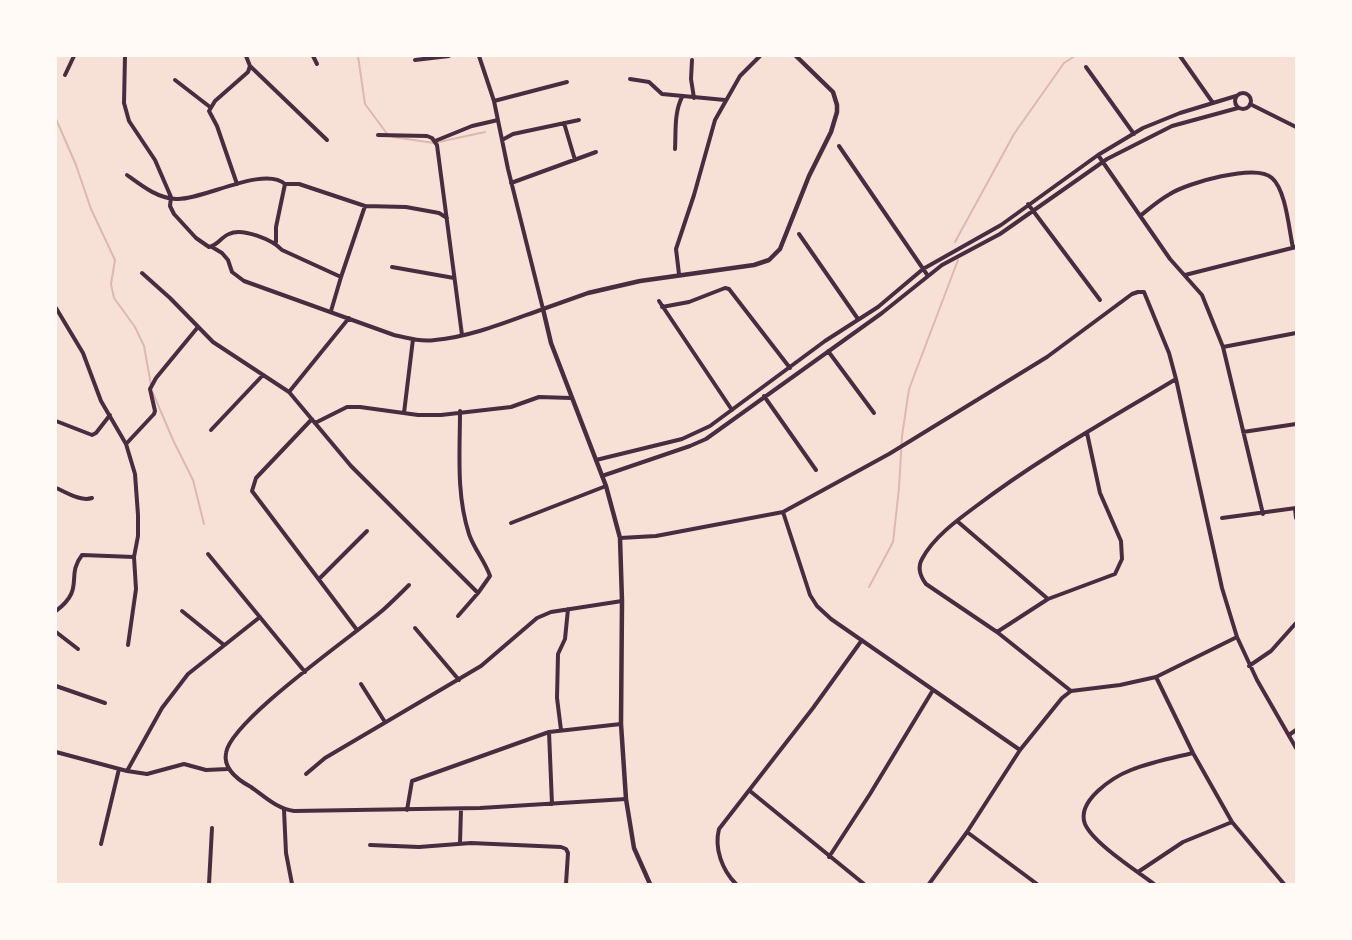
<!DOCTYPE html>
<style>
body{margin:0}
#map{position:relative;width:1352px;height:940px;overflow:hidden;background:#f7e1d7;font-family:"Sofia Sans Condensed",sans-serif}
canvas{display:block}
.frame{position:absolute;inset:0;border:57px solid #fffaf5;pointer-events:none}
</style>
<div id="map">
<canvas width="1352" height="940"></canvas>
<div class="frame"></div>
</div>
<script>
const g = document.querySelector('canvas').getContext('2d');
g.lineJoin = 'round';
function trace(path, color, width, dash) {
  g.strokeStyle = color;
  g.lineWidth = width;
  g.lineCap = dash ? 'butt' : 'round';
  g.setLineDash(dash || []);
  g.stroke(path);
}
trace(new Path2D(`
 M358 56 365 104 388 135
 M56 119 76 165 91 209 115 260 111 284 114 298 135 327 144 346 151 385
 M393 137 434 143 485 132
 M955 242 1014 134 1064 63 1075 56
 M153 393 173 440 193 480 204 524
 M869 587 893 542 899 488 902 436 909 389 958 260`), '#dcb8b0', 2);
trace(new Path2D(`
 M125 56 124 103 129 121 155 160 171 197 170 206 174 214 196 238 209 247C218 245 221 237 229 234 242 227 273 240 282 250L341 277 331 311
 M313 56 317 64
 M1180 56 1213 103
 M415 60 449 56
 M692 60 691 79 694 98
 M250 66 327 140
 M1086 67 1134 134
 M65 75 74 56
 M630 79 649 82 662 94 725 100
 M175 80 210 107
 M1235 101a8 8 0 1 1 16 0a8 8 0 1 1-16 0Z
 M494 101 567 82
 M1250 104 1296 127
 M564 123 575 160
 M378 135 427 136 432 138 437 145 462 335
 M502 140 513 134 579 120
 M435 141 472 126 498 120
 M839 146 928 276
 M675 149C676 131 674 113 682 97
 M1098 155 1170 259 1202 295 1223 347 1263 514
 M127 175C142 186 157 198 176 199 201 201 264 165 285 184H299L365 206 406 207 439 213 447 218
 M511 183 596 152
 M237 184 217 126 209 111 215 101 248 72 250 66 246 56
 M1028 204 1100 300
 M1140 216C1150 208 1159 200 1170 194 1187 183 1256 163 1272 178 1286 190 1289 230 1293 248
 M799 234 858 319
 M276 242V227L285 184
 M212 247 222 253 228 260 232 272 244 281 394 335C407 338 421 342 435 340 471 337 509 321 543 309L508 169 494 101 479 56
 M392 267 454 278
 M142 273 170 298 213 342 289 392 351 466 478 593
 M679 274 676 249 694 195 715 120 740 76 760 56
 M1185 275 1296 247
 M341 277 365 206
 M659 301 732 410
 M662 307 689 302 725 288 729 289 790 368
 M56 308 83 353 101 401 126 444 135 474 138 515V536L134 557 136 589 128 645
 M1223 347 1296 333
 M828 351 874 413
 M289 392 349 318
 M764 396 816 470
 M404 413 413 339
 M312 419 256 478 252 491 357 630
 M56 421 92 435 96 433 110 415
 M315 423 347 407H360L418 415H441L511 407 539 397 571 398
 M211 430 263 375
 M1243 432 1296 424
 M126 444 154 414 155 411 150 389 156 378 198 327
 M596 460 682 439 710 426 825 341 878 307 923 269 1001 225 1098 155 1143 128 1180 113 1236 96
 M602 476 690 446 706 439 882 313 942 265 1000 234 1107 159 1172 126 1238 108
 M56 488C66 492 81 502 92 498
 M1295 509 1296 518
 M783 512 810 595 817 606 831 619 1020 750
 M1222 518 1296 508
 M957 521 1048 599
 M511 523 606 486
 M620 538 656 536 783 512 889 454 1047 357 1132 294 1138 292H1144L1169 353 1176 379 1222 588 1237 637 1257 680 1296 748
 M208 554 305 672
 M319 579 367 531
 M409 585C401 593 392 602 383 610 353 636 231 720 226 753 223 769 238 780 251 787 264 796 277 809 294 811L480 808 626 799
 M56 611C86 588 65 577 82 555L134 557
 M182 611 224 645
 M458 616 478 593 490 576C485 561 474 549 469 534 456 494 460 452 460 411
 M415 628 459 680
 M56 632 78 649
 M997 632 1048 599 1115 574 1122 559 1121 541 1100 493 1087 433
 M1249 666 1271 651 1296 623
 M1156 677 1193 753 1232 822 1284 884
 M361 684 385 722
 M56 686 105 703
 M1071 691 997 632 926 584C920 576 917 568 922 559 933 538 956 521 975 507 1038 459 1108 420 1176 379
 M561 730 557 698 558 654 565 639 568 609
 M549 732 552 804
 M1289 735 1296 730
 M56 752 127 771 147 774 184 764 206 770 228 769
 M127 771 162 708 188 674 260 617
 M306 774 325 758 481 666 537 618 551 612 622 601
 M750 791 864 884
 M284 810 286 853 292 884
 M407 810 412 781 549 732 621 724
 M967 832 1037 884
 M460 843 461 809
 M101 844 119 769
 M370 845 419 847 471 843 561 847 566 849 568 853 566 884
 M829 857 870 794 933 690
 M1138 872 1183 842 1232 822
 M209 884 212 828
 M736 884C722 870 714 848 719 829L813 708 862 640
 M929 884 967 832 1020 750 1062 698 1071 691 1120 685 1156 677 1237 637
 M1154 884C1137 871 1093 843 1085 824 1076 801 1113 777 1131 770 1151 762 1172 758 1193 753`), '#4a2c40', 4);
trace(new Path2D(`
 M650 884 634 848 626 799 621 724 622 601 620 538 606 486 551 343 543 309 588 293 640 281 754 265 769 260 780 249 809 176 831 132 837 112V105L833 92 796 56`), '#4a2c40', 4.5);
</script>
